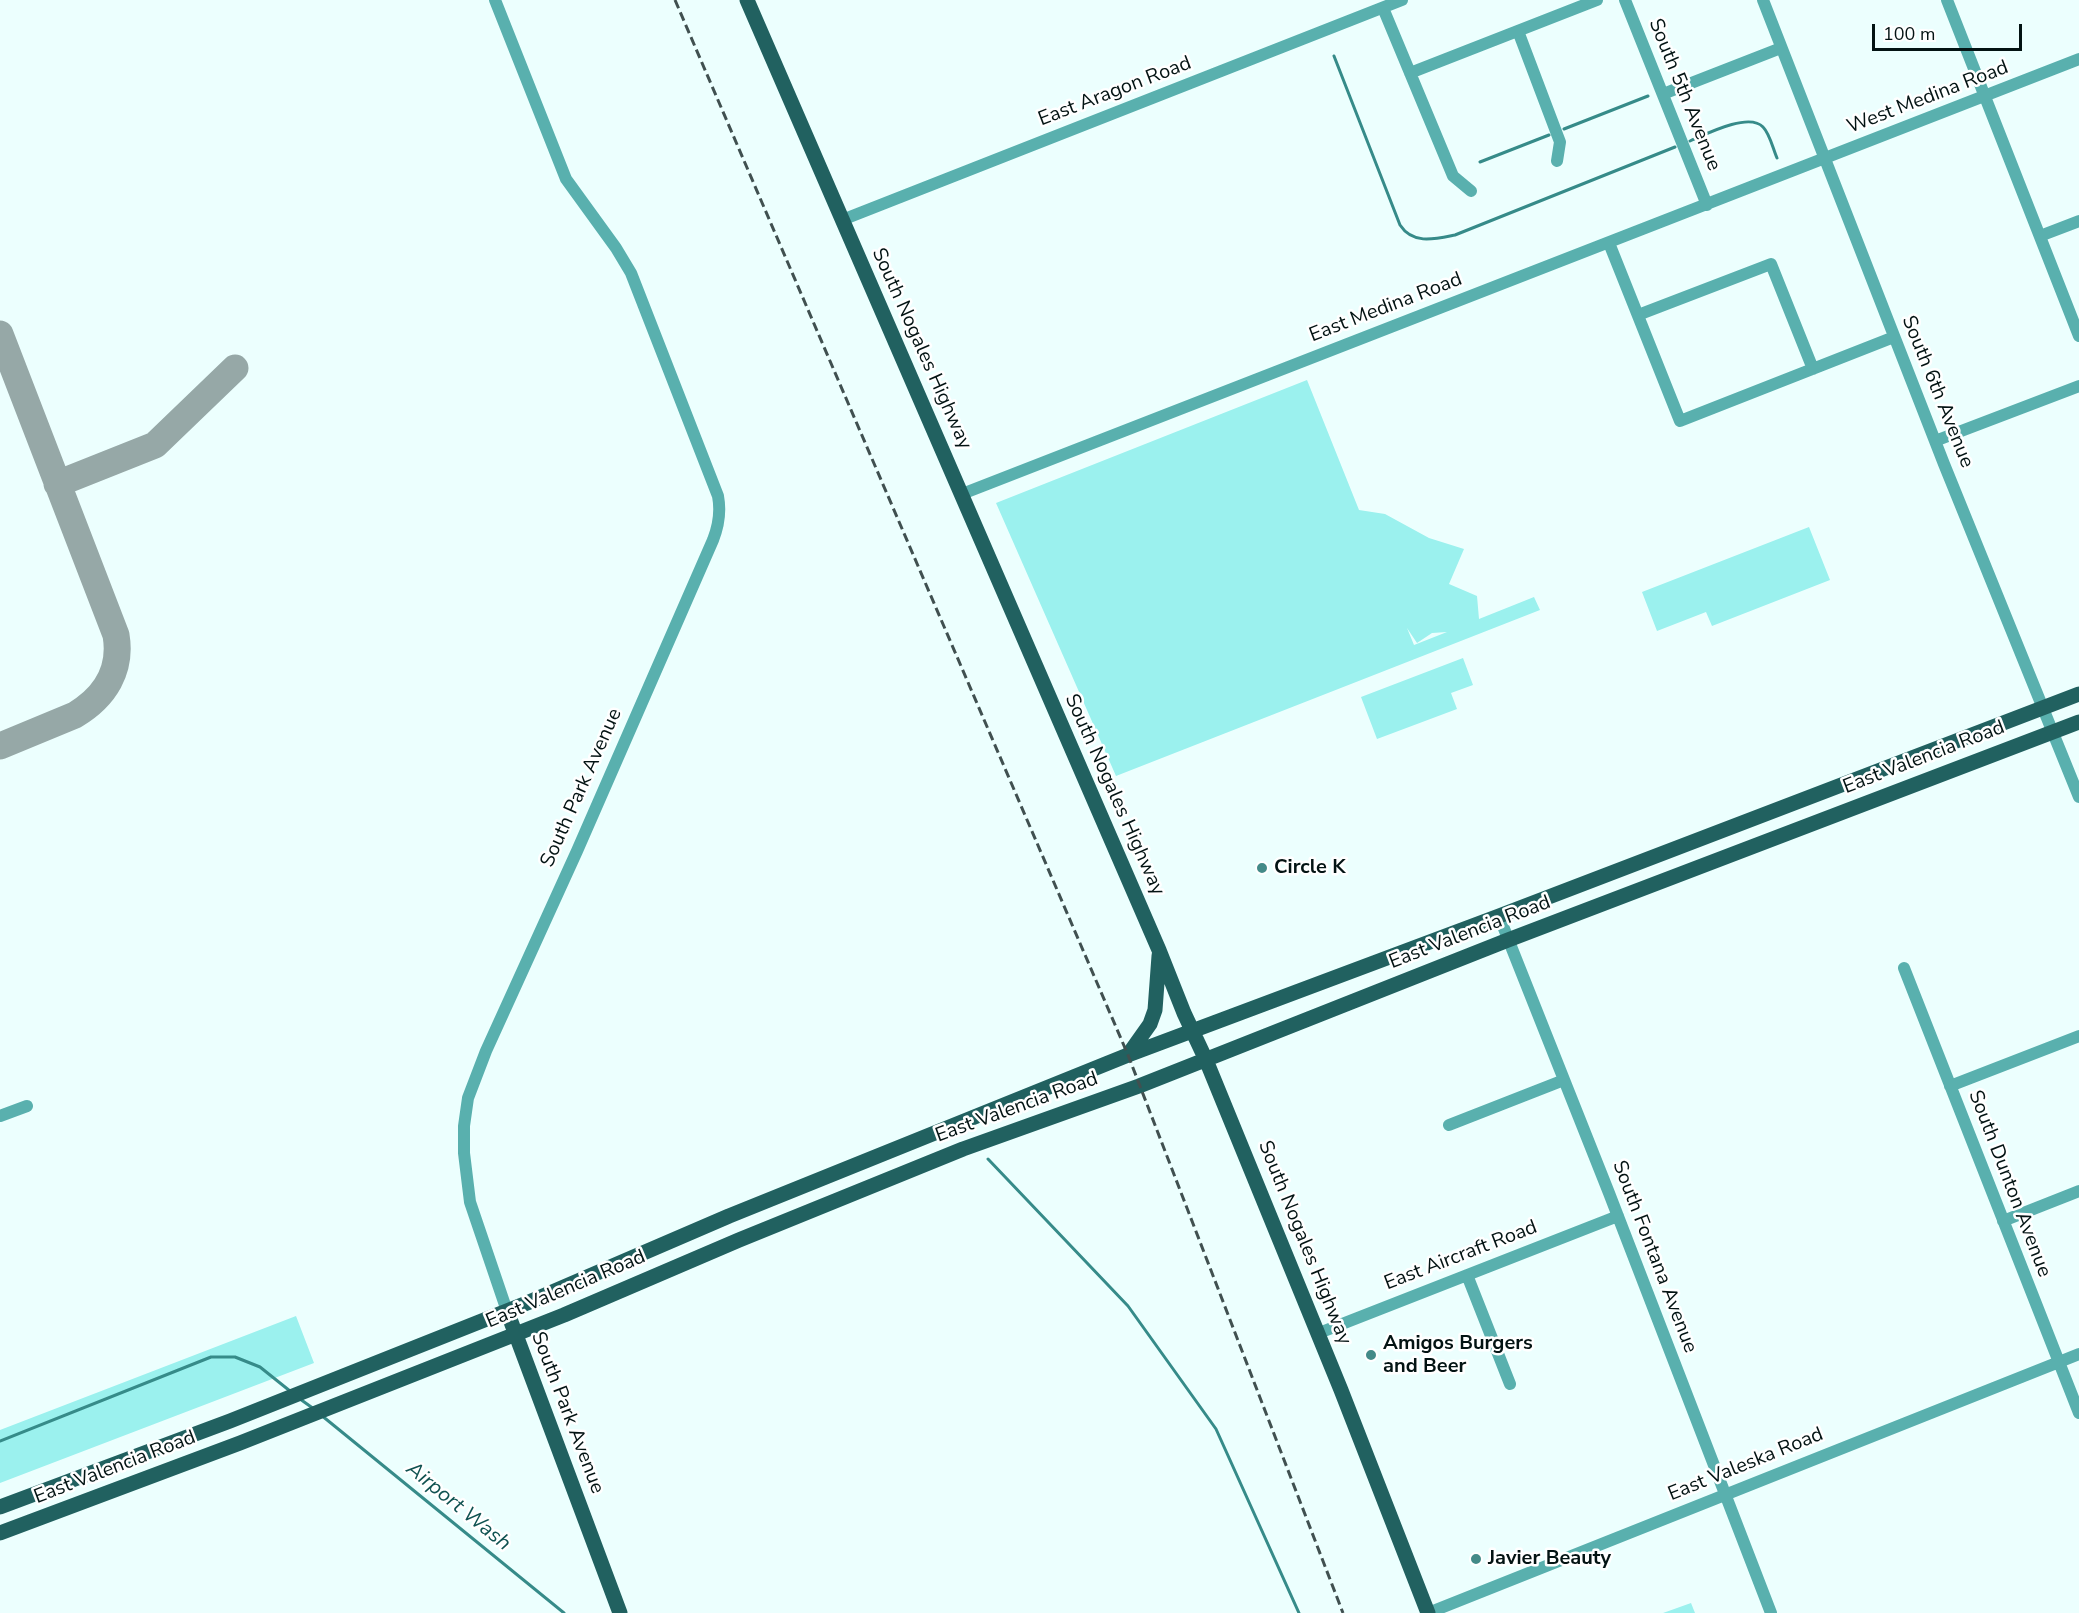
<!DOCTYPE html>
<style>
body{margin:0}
#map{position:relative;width:2079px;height:1613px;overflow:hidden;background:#ecfffe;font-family:"Nunito Sans",sans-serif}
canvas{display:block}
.scale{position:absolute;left:1872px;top:24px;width:150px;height:27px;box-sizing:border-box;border:3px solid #031313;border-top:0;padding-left:8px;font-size:18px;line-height:21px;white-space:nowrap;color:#031313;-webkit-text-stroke:4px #fff;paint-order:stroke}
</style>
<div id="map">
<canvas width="2079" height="1613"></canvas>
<div class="scale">100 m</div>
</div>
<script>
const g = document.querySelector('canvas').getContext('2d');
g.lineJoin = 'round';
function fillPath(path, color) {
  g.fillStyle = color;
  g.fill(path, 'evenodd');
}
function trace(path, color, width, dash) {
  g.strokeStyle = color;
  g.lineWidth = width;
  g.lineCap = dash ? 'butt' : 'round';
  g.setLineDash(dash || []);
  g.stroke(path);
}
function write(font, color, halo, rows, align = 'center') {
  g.font = font + ' "Nunito Sans",sans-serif';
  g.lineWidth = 5;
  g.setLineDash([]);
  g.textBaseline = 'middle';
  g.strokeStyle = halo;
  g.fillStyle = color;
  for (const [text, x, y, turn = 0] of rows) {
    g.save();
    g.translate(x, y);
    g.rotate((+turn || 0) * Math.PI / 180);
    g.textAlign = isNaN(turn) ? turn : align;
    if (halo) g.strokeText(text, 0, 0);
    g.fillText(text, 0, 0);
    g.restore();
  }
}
fillPath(new Path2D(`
 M1307 380 1359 510 1385 514 1429 538 1464 549 1449 584 1477 596 1479 619 1534 597 1540 610 1116 776 996 503ZM1407 628 1417 643 1432 633 1447 632 1414 645Z
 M1809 527 1830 580 1712 626 1706 612 1657 631 1642 592Z
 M1463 658 1473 685 1451 693 1457 709 1377 739 1361 697Z
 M296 1316 314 1363 0 1483V1430Z
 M1691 1603 1695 1613H1663Z`), '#9bf1ee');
trace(new Path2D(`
 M1334 56 1400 225C1413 245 1435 239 1455 235L1675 147
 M1564 129 1648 96
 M1690 141C1706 134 1749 112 1763 127 1770 134 1773 149 1777 158
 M1480 162 1549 135
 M988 1159 1128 1306 1216 1429 1299 1613
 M300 1399 314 1409
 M321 1415 564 1613
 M0 1441 211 1357H235L260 1367 290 1391`), '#368b89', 3);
trace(new Path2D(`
 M0 334 116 635C122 670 105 697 75 715L0 746
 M57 484 155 445 235 368`), '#96a8a7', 27);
trace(new Path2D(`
 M495 0 566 179 616 248 631 273 718 496C721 512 719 525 713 540L577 851 486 1051 468 1098 464 1126V1153L470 1202 507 1311
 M1625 0 1707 205
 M1763 0 1944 464 2079 797
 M1947 0 2079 336
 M1383 8 1453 176 1471 191
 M1518 31 1560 142 1557 161
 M1410 73 1597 0
 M1663 94 1781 48
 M842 220 1402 0
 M2040 236 2079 221
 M1609 243 1680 421 1894 337
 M1638 315 1771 264 1813 369
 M1935 441 2079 386
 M962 494 2079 59
 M1499 916 1609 1193 1771 1613
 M1904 968 2079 1413
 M1950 1086 2079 1036
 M0 1116 27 1106
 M1449 1125 1564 1080
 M2003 1221 2079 1191
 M1467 1275 1510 1384
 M1319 1333 1618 1216
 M1428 1613 2079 1354`), '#59b0ae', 12);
trace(new Path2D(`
 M747 0 1159 950 1184 1013 1206 1060 1341 1390 1428 1613
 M1128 1055 1150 1024 1155 1010 1159 956
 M507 1311 620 1613
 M0 1507 230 1421 527 1303 729 1216 1128 1055 1499 916 2079 694
 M0 1533 240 1443 564 1315 739 1240 963 1149 1139 1086 1508 940 2079 722`), '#216160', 15);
trace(new Path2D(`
 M675 0 1128 1055 1343 1613`), '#405050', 3, [9, 4.5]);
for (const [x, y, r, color] of [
 [1262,868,6,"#438a88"],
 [1371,1355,6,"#438a88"],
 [1476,1559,6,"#438a88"]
]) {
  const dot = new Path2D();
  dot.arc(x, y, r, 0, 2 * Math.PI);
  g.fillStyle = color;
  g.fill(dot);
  trace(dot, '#fff', 2);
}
write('20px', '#031313', '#fff', [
 ["East Aragon Road",1115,92,-21],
 ["South 5th Avenue",1684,95,68],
 ["West Medina Road",1928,98,-21],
 ["East Medina Road",1386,308,-21],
 ["South Nogales Highway",921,349,66],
 ["South 6th Avenue",1937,392,68],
 ["East Valencia Road",1924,758,-21],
 ["South Park Avenue",582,788,-66],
 ["South Nogales Highway",1114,795,66],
 ["East Valencia Road",1470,933,-21],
 ["East Valencia Road",1017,1108,-20],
 ["South Dunton Avenue",2009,1184,69],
 ["South Nogales Highway",1304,1243,68],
 ["East Aircraft Road",1461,1256,-21],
 ["South Fontana Avenue",1654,1257,69],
 ["East Valencia Road",566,1290,-23],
 ["South Park Avenue",567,1413,69],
 ["East Valeska Road",1746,1465,-22],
 ["East Valencia Road",115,1468,-21]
]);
write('bold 20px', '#031313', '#fff', [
 ["Circle K",1274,868],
 ["Amigos Burgers",1383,1344],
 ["and Beer",1383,1367],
 ["Javier Beauty",1488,1559]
], 'left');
write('italic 21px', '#0f5251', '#fff', [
 ["Airport Wash",458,1507,39]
]);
</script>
